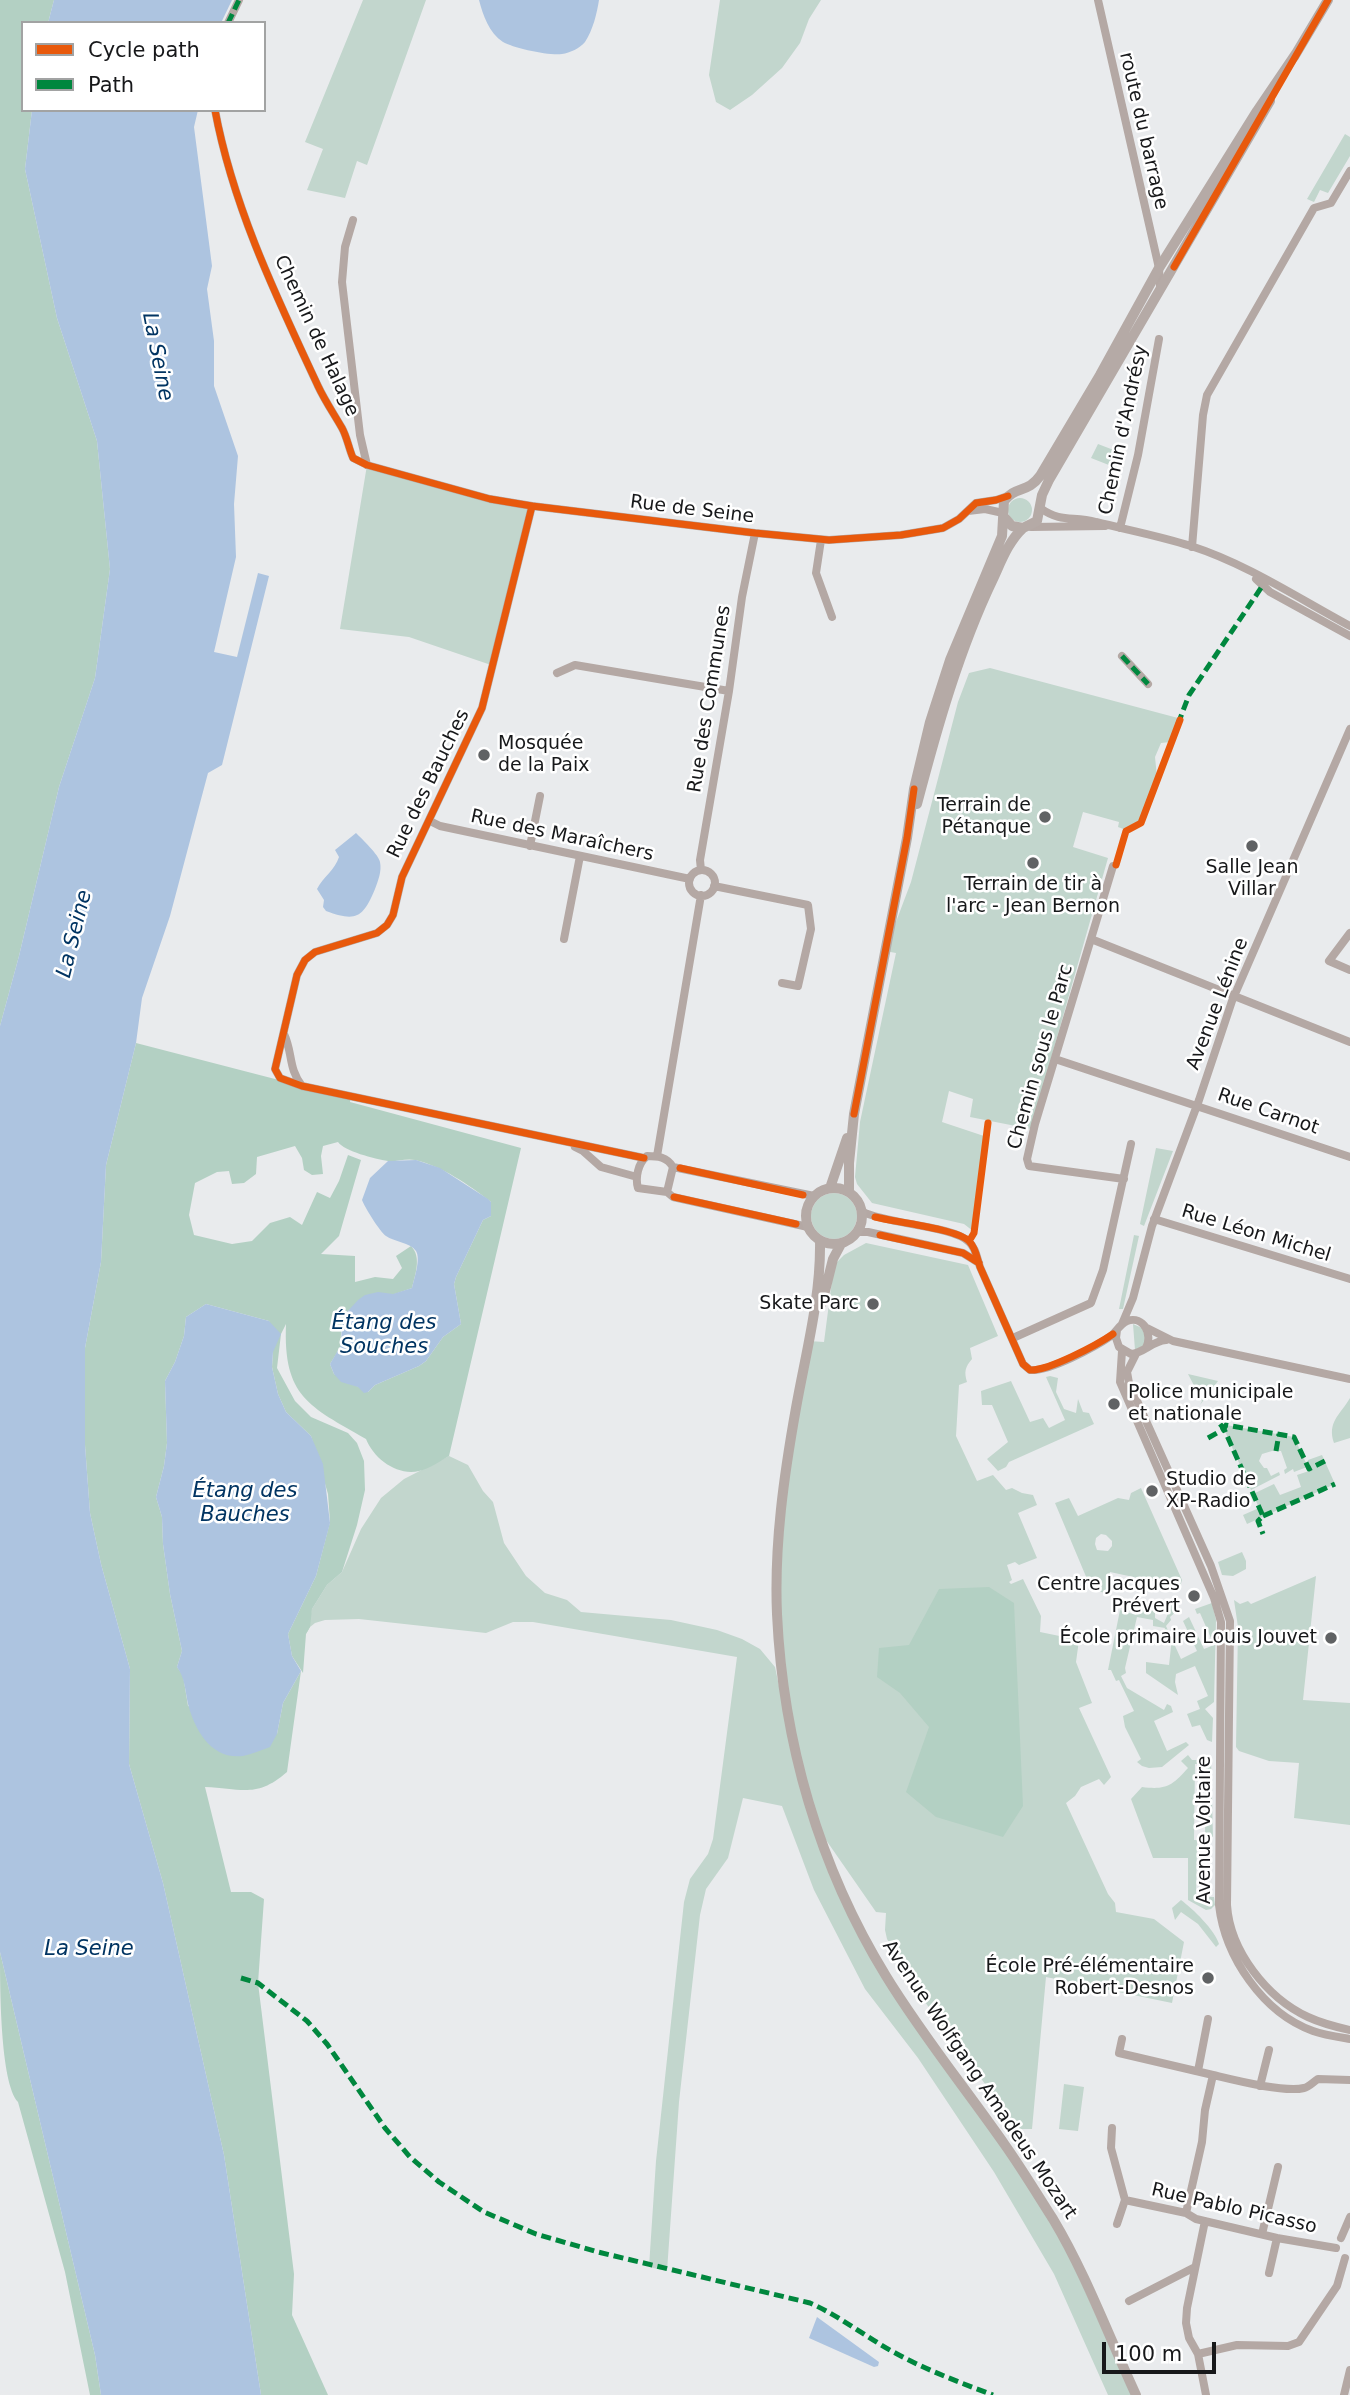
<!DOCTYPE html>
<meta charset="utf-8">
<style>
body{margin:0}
#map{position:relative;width:1350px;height:2395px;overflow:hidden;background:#e9ebed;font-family:"DejaVu Sans",sans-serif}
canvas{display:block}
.legend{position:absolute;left:21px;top:21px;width:245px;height:91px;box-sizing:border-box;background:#fff;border:2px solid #a2a3a3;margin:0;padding:9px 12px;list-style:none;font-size:21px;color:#17181a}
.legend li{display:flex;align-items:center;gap:14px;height:35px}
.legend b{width:35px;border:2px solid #a2a3a3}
.scale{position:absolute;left:1102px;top:2342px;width:114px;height:32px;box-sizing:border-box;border:4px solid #17181a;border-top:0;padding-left:9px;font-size:21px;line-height:24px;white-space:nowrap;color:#17181a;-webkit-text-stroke:5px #fff;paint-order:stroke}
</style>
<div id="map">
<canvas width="1350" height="2395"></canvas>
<ul class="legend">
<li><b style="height:9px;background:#e8590c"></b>Cycle path</li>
<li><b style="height:9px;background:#00873e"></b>Path</li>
</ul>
<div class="scale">100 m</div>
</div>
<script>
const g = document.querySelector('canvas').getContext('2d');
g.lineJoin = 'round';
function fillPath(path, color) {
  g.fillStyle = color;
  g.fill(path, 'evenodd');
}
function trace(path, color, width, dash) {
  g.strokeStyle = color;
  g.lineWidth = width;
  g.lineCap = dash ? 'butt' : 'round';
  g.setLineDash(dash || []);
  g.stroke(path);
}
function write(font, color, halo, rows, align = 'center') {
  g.font = font + ' "DejaVu Sans",sans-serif';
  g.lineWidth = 5;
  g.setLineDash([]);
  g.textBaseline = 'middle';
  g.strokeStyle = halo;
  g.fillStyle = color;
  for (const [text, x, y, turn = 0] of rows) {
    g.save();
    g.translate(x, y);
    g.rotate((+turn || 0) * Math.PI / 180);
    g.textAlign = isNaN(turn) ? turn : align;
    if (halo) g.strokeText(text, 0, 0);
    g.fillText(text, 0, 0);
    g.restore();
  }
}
fillPath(new Path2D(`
 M363 0H426L367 165 357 161 345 198 307 190 323 149 305 142Z
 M720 0H821L809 19 800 43 782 68 752 95 730 110 716 102 709 75Z
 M1345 134 1350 137V156L1328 193 1320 190 1314 202 1307 199Z
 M1098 444 1124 454 1119 469 1091 458Z
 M367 465 532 506 494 666 409 637 340 629Z
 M1008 510a12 12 0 1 1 24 0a12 12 0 1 1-24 0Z
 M990 668 1178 718 1170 742 1161 743 1155 757 1157 777 1139 822 1126 830 1118 827 1119 822 1083 812 1073 847 1108 858 1031 1129 970 1117 973 1099 949 1091 942 1122 984 1136 973 1231 964 1224 872 1203 857 1184 855 1177 860 1122 896 953 885 951 911 882 958 702 969 673Z
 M1156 1148 1173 1151 1144 1226 1140 1224Z
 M811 1216a23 23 0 1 1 46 0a23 23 0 1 1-46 0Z
 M1134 1235 1139 1236 1123 1309H1119Z
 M866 1243 968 1265 998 1336 970 1348 972 1359C965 1367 964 1372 967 1382L959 1385 956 1436 977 1481 993 1475 1006 1490 1012 1488 1022 1493 1033 1495 1037 1505 1018 1513 1037 1558 1019 1565 1015 1562 1007 1565 1012 1580 1009 1582 1011 1584 1023 1579 1041 1616 1040 1632 1079 1640 1076 1662 1092 1703 1079 1708 1111 1777 1104 1785 1099 1779 1081 1787 1075 1796 1066 1803 1108 1894 1115 1903 1116 1912 1154 1919 1184 1942 1172 2003 1046 1977 1032 2129H1018L925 2002 907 1973 887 1939 885 1930 886 1913 876 1912 817 1827 867 1944 1055 2224 1132 2395H1108L1054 2274 994 2172 918 2058 865 1989 814 1890 782 1806 743 1798 728 1858 706 1889 700 1915 679 2102 667 2271 649 2267 656 2161 684 1902 690 1879 708 1854 713 1839 737 1657 533 1622H513L486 1633 359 1619 325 1620 315 1623 310 1627 306 1634 312 1609 327 1585 342 1572 361 1529 381 1498 404 1479 449 1456 468 1465 483 1491 493 1502 504 1543 526 1576 545 1593 567 1600 581 1612 671 1620 717 1630 742 1639 760 1649 775 1667 779 1686 773 1580 809 1341 824 1342 834 1265 844 1255Z
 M1133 1324 1142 1328 1146 1338 1143 1346 1135 1350Z
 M1188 1374 1218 1381 1200 1405 1202 1401Z
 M1050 1376 1058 1378 1056 1392 1064 1409 1076 1413 1078 1399 1083 1412 1089 1413 1094 1424 1009 1462 1006 1467 998 1471 987 1459 1008 1442 992 1405H982L981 1391 1011 1381 1030 1422 1043 1418 1049 1428 1065 1420 1046 1377Z
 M1350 1398V1438L1334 1443C1327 1422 1340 1415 1350 1398Z
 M1226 1425 1294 1437 1307 1465 1308 1460 1322 1455 1335 1484 1247 1524 1243 1515 1259 1508 1253 1494 1274 1484 1280 1495 1301 1487 1297 1475 1309 1471 1307 1467 1294 1472 1293 1469 1285 1474 1284 1470 1287 1468 1281 1451H1272L1262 1454 1259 1461 1264 1468H1267L1271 1476 1279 1472 1280 1475 1251 1490 1224 1429Z
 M1141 1488 1182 1580 1180 1587 1110 1572 1105 1593 1094 1590 1090 1586 1055 1503 1069 1498 1078 1516 1118 1498 1129 1500 1131 1493ZM1101 1534 1106 1535 1112 1541V1546L1108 1551 1097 1550 1095 1544 1096 1538Z
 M1242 1552 1246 1561V1569L1233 1576 1222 1575 1218 1562Z
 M1316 1576 1303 1700 1350 1703V1825L1294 1818 1299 1763 1269 1761 1239 1751 1236 1747 1238 1627 1234 1600 1240 1604 1248 1601 1251 1604Z
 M1212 1603 1216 1620 1214 1702 1205 1709 1213 1718 1212 1742 1207 1740 1200 1725 1192 1727 1187 1714 1200 1709 1197 1701 1208 1696 1195 1666 1176 1674 1175 1682 1178 1695 1146 1673V1662L1169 1665 1172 1638 1163 1637 1165 1628 1153 1626V1620L1137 1617 1125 1668 1126 1673 1121 1676 1127 1688 1164 1710 1167 1704 1171 1706 1173 1712 1154 1721 1167 1751 1186 1742 1189 1745 1162 1767 1149 1768 1142 1766 1137 1762 1141 1759 1125 1727 1123 1716 1134 1711 1119 1680 1116 1681 1111 1670H1108L1120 1610 1136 1615 1139 1608 1155 1611V1618L1164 1623 1172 1604 1176 1605 1178 1610 1170 1617 1171 1620 1166 1626 1181 1659 1197 1651 1183 1621 1189 1617 1204 1649 1214 1645 1200 1613 1197 1614 1195 1609Z
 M1188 1755 1192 1760H1211L1213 1837H1205L1206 1764H1195L1194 1840H1197L1196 1897H1214L1215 1905 1211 1909 1206 1910 1188 1900V1858H1153L1131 1799 1142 1787C1166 1790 1172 1786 1188 1768L1181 1761Z
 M1181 1900C1193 1909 1215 1930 1219 1944L1216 1947 1198 1924 1181 1912 1175 1920 1172 1908Z
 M1064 2084 1084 2087 1078 2131 1059 2129Z`), '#c2d6cd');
fillPath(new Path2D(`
 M0 0H54L48 23H23V110H32L25 169 57 318 97 441 110 569 95 678 59 787 19 956 0 1026Z
 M136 1043 302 1086 351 1095 350 1102 521 1148 449 1456C440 1461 429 1469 419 1471 397 1476 374 1459 366 1439 309 1406 283 1397 286 1324L281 1334 277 1368 295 1401 311 1417 348 1433 357 1443 364 1461 365 1490 357 1525 342 1572 327 1585 312 1609 310 1627 306 1634 303 1673 292 1656 288 1634 316 1576 330 1522 328 1494 311 1436 286 1412 278 1394 272 1367 273 1352 269 1321 206 1304 186 1317 184 1336 175 1362 165 1381 167 1443 164 1466 156 1497 162 1517 163 1544 170 1594 182 1651 177 1667 183 1675 188 1706 277 1734 283 1703 301 1671 287 1772C256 1799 241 1788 205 1787L231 1892H251L264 1899 258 1983 294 2274 292 2315 328 2395H261L224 2155 163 1883 129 1764 130 1669 101 1564 90 1513 85 1445V1348L101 1262 106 1165ZM338 1142C344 1151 375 1159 388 1161 396 1162 406 1158 415 1160 442 1166 469 1185 491 1202V1216L483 1220 456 1277 454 1284 461 1324 443 1337 426 1361 419 1366 375 1385 368 1392 334 1374 330 1364 340 1348 342 1321 349 1310 412 1288C415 1275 422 1257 411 1246L396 1256 402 1268 393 1279 375 1277 355 1282V1256L321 1254 339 1236 361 1160 348 1155 339 1181 330 1198 317 1192 302 1225 290 1217 270 1223 252 1241 232 1244 194 1235 189 1215 195 1183 217 1172 229 1171 232 1184 244 1183 256 1174 257 1157 295 1146 302 1158 304 1170 312 1175 323 1174 321 1156 323 1146Z
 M989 1587 1014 1603 1023 1806 1003 1837 936 1817 906 1792 929 1727 900 1693 877 1677 879 1648 909 1645 939 1589Z
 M0 1952 95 2355 101 2395H90L65 2272 18 2102C0 2083 0 1985 0 1952Z`), '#b3d0c3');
fillPath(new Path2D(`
 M54 0H232L221 23H48Z
 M479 0H599C597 13 593 30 585 42 580 48 570 53 562 54 550 56 513 48 503 42 489 33 483 15 479 0Z
 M32 110H198L194 127 212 266 207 289 214 341V386L238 456 234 504 236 557 214 652 237 657 258 573 269 576 222 765 208 773 170 916 142 998 136 1043 106 1165 101 1262 85 1348V1445L90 1513 101 1564 130 1669 129 1764 163 1883 224 2155 261 2395H101L95 2355 0 1952V1026L19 956 59 787 95 678 110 569 97 441 57 318 25 169Z
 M356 833C362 839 379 855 380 862 382 871 378 881 375 889 363 918 356 922 326 911L323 907 324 900 317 889C323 877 335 870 339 857L335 850Z
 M416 1160 440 1168 488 1199 491 1202V1216L483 1220 456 1277 454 1284 461 1324 443 1337 426 1361 419 1366 375 1385 368 1392 364 1393 358 1387 341 1382 334 1374 330 1364 341 1345 342 1321 346 1313 358 1300 365 1295 378 1292 393 1294 412 1288C414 1279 421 1259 416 1251 410 1242 394 1242 386 1236 380 1232 364 1206 362 1200L370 1178 388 1161Z
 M206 1304 269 1321 281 1334 273 1352 272 1367 278 1394 286 1412 311 1436 323 1464 330 1523 316 1576 288 1634 292 1656 301 1671 283 1703 277 1734 270 1747C261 1750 252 1754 243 1756 212 1760 195 1731 188 1704 185 1690 185 1678 177 1667L182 1651 170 1594 163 1544 162 1517 156 1497 164 1466 167 1443 165 1381 175 1362 184 1336 186 1317Z
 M817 2317 879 2362 878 2366 874 2367 809 2338Z`), '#adc4e0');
trace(new Path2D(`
 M1098 0 1159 268 1160 287
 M228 23 239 0
 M215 110C233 207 277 298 318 386 325 401 334 414 342 428 347 437 349 449 353 458L367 465 490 499 532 506 755 533 829 540 901 535 943 528 959 519 976 503 996 500 1008 496
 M353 220 345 247 342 282 360 435 367 465
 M532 506 482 708 402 877 393 915 387 925 377 933 315 952 305 960 297 975 275 1069 280 1078 302 1086 644 1158
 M1040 508C1063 524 1073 515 1096 522 1128 530 1160 536 1191 546 1247 564 1298 598 1350 626
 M968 511 985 509 1003 513
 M1031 527 1105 526
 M1120 528 1138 455 1159 339
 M821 540 816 573 832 617
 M1192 547 1203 415 1207 395 1314 208 1331 203 1350 171
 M1256 579 1270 592 1350 636
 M1122 656 1148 684
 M557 673 575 665 729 691
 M430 821 440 826 690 879
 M530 846 540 796
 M1113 866 1035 1124 1027 1159 1029 1166 1124 1179
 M701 870 700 860 729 691 742 597 755 533
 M689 883a13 13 0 1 1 26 0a13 13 0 1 1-26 0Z
 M714 886 808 905 811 929 798 986 782 983
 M1350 933 1329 961 1350 970
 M564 939 580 856
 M1091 939 1350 1042
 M284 1034C293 1053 288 1068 302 1086
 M1055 1059 1350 1157
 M575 1147 583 1151 601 1167 637 1177
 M657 1156 701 895
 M673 1167 814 1196
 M667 1192 673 1197 808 1227
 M667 1192 638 1188C635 1178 638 1163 647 1156 658 1156 667 1157 673 1167
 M667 1192 673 1167
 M863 1212C887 1224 954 1226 969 1242 976 1248 977 1258 980 1267L1023 1364 1030 1370C1049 1372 1095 1347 1111 1336 1116 1332 1120 1324 1127 1321 1144 1315 1153 1335 1146 1348
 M1154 1219 1350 1279
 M859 1232H868L963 1253 979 1263
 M1122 1324 1133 1298 1152 1226 1199 1100 1232 1001 1350 729
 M1147 1328 1173 1341 1350 1379
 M1117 1330 1116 1338 1119 1347 1131 1354C1144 1353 1152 1341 1166 1340
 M1013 1338 1091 1303 1103 1270 1131 1144
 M1122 1351 1120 1382 1214 1598 1221 1622 1219 1905C1225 1957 1263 2013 1313 2031 1324 2035 1338 2037 1350 2039
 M1136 1354 1127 1372 1129 1383 1211 1566 1230 1621 1227 1905C1230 1951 1267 1998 1308 2017 1321 2023 1336 2027 1350 2030
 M1122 2039 1119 2053 1213 2075
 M1198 2071 1208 2019
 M1260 2086 1269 2050
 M1112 2128 1111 2148 1125 2200 1117 2224
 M1125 2200 1186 2213 1196 2219 1277 2238 1336 2248
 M1186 2213 1202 2142 1205 2110 1213 2075C1234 2080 1284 2093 1304 2088 1309 2087 1313 2082 1318 2079L1350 2080
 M1205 2221 1187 2308 1186 2323 1189 2338 1198 2354 1237 2345 1288 2346 1299 2342 1337 2286 1345 2258
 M1262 2234 1278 2167
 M1341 2238 1350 2217
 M1269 2273 1277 2238
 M1129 2301 1195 2267
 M1198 2354 1206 2395
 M1344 2395 1350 2370`), '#b4a8a4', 8);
trace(new Path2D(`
 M1294 57 1328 0
 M1005 518 1012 526 1023 528 1037 521 1042 495 1049 480 1270 101
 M917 804C937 728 959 650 993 579 1001 562 1008 542 1023 528
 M806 1216a28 28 0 1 1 56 0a28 28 0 1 1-56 0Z
 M830 1188 847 1138
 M849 1192V1163L854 1114 907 838 914 789 930 722 950 660 1002 536 1004 501C1015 486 1028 493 1040 476L1100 375 1159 268 1257 111 1297 52
 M820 1241C821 1297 806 1352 796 1408 784 1475 774 1545 777 1614 783 1742 819 1867 886 1976 922 2035 966 2089 1005 2145 1022 2169 1037 2194 1053 2219 1086 2274 1109 2337 1136 2395
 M822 1303 833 1259 841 1244`), '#b5aaa6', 10);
trace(new Path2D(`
 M228 23 239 0
 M1122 656 1148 684
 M1178 724 1189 695 1263 585
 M1211 1412 1224 1429 1263 1516 1258 1521 1263 1534
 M1208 1438 1224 1429 1226 1425 1294 1437 1309 1469 1325 1461
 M1276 1451 1279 1434
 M1263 1516 1335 1484
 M241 1978 258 1983 307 2021 327 2044 385 2128 410 2157 439 2182 484 2212 536 2234 598 2252 810 2303C842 2317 868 2339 899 2355 929 2371 961 2383 993 2395`), '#00873e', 5, [10, 5]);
trace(new Path2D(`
 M215 110C233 207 277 298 318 386 325 401 334 414 342 428 347 437 349 449 353 458L367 465 490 499 532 506 755 533 829 540 901 535 943 528 959 519 976 503 996 500 1008 496
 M1174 267 1328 0
 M532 506 482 708 402 877 393 915 387 925 377 933 315 952 305 960 297 975 275 1069 280 1078 302 1086 644 1158
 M1116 865 1126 831 1141 823 1180 720
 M854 1114 907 838 914 789
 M680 1168 803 1195
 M674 1197 796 1224
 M875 1217C895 1222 957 1229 969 1241 976 1248 977 1258 980 1267L1023 1364 1030 1370C1048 1371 1097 1345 1113 1334
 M880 1235 963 1253 979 1263
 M971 1238 974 1233 988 1123`), '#e8590c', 7);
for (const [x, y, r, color] of [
 [484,755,7,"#606264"],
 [1045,817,7,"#606264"],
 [1252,846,7,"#606264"],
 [1033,863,7,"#606264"],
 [873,1304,7,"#606264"],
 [1114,1404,7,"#606264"],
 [1152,1491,7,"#606264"],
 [1194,1596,7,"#606264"],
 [1331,1638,7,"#606264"],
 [1208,1978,7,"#606264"]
]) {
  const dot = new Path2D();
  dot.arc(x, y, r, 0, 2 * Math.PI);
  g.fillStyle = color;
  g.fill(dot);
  trace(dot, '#fff', 2.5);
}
write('19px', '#17181a', '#fff', [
 ["route du barrage",1143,131,77],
 ["Chemin de Halage",316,336,65],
 ["Chemin d'Andrésy",1124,430,-78],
 ["Rue de Seine",692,510,7],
 ["Rue des Communes",710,699,-81],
 ["Rue des Bauches",429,784,-64],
 ["Rue des Maraîchers",562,836,12],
 ["Avenue Lénine",1218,1004,-69],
 ["Chemin sous le Parc",1041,1057,-74],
 ["Rue Carnot",1268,1112,19],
 ["Rue Léon Michel",1256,1234,17],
 ["Avenue Voltaire",1205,1830,-90],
 ["Avenue Wolfgang Amadeus Mozart",979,2080,56],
 ["Rue Pablo Picasso",1234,2209,13]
]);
write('19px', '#17181a', '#fff', [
 ["Mosquée",498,744,"left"],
 ["de la Paix",498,766,"left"],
 ["Terrain de",1031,806],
 ["Pétanque",1031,828],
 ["Salle Jean",1252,868,"center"],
 ["Villar",1252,890,"center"],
 ["Terrain de tir à",1033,885,"center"],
 ["l'arc - Jean Bernon",1033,907,"center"],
 ["Skate Parc",859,1304],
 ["Police municipale",1128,1393,"left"],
 ["et nationale",1128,1415,"left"],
 ["Studio de",1166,1480,"left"],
 ["XP-Radio",1166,1502,"left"],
 ["Centre Jacques",1180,1585],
 ["Prévert",1180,1607],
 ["École primaire Louis Jouvet",1317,1638],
 ["École Pré-élémentaire",1194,1967],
 ["Robert-Desnos",1194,1989]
], 'right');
write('italic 21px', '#013462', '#fff', [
 ["La Seine",157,357,79],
 ["La Seine",75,934,-76],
 ["Étang des",384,1324],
 ["Souches",384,1348],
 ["Étang des",245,1492],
 ["Bauches",245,1516],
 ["La Seine",89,1950]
]);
</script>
